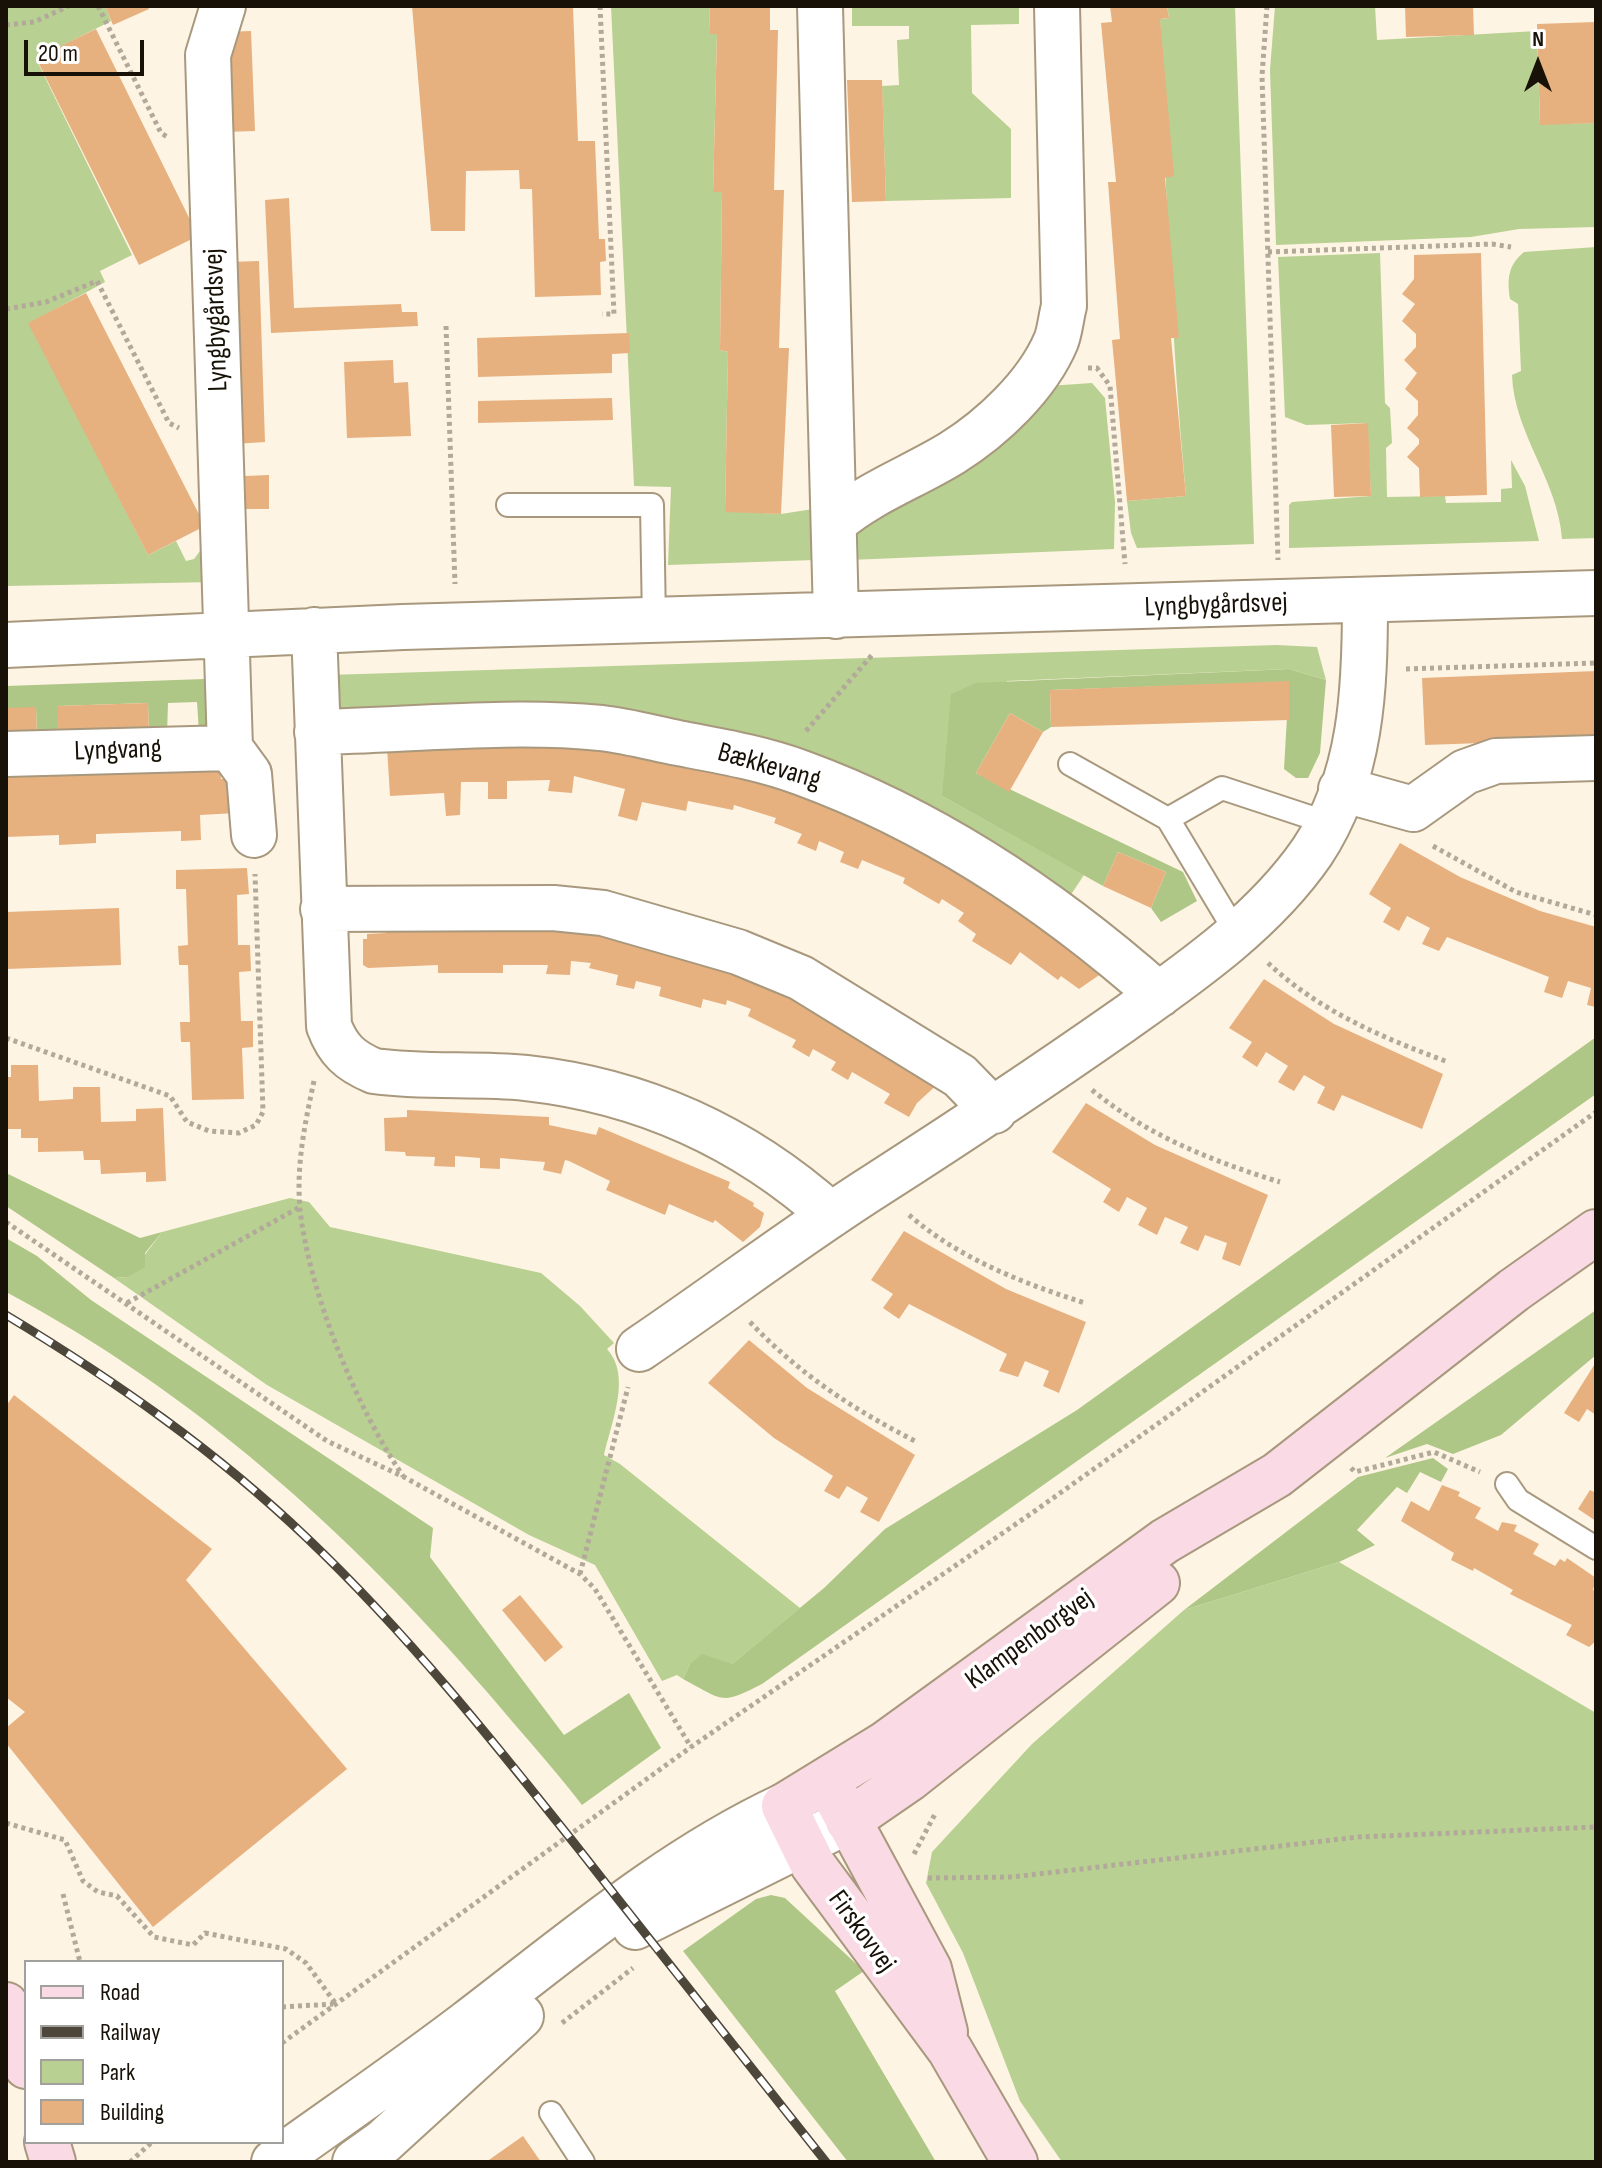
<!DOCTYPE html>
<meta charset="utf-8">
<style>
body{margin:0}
#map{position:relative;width:1602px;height:2168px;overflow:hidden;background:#fef4e3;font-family:"Sofia Sans Condensed",sans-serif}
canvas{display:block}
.frame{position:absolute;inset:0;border:8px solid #171107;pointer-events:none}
.legend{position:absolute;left:24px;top:1960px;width:260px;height:184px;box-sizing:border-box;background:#fff;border:2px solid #a2a09c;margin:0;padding:10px 14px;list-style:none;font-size:24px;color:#171107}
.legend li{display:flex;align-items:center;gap:16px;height:40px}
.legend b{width:40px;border:2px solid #a2a09c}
.north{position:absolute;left:1498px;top:24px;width:80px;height:80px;-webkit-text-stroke:6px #fff;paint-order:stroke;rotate:0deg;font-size:22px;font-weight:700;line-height:32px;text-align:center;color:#171107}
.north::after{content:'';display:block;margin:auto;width:28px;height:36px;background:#171107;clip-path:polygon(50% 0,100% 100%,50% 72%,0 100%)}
.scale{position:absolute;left:24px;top:40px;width:120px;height:36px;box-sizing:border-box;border:4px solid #171107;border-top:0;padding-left:10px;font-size:24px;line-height:28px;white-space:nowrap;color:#171107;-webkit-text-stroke:6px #fff;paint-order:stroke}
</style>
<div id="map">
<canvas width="1602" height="2168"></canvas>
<div class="frame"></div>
<ul class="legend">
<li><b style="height:10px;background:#f9dae5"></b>Road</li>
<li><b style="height:10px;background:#4d463b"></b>Railway</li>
<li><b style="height:22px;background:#b8d091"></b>Park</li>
<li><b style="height:22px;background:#e7b07f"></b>Building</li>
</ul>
<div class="north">N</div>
<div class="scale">20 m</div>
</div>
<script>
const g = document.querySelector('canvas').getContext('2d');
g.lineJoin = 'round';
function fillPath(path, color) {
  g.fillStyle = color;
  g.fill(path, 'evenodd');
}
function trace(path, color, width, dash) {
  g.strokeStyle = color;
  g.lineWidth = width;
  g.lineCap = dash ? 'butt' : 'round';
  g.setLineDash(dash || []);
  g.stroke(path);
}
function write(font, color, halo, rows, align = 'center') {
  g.font = font + ' "Sofia Sans Condensed",sans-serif';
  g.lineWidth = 7;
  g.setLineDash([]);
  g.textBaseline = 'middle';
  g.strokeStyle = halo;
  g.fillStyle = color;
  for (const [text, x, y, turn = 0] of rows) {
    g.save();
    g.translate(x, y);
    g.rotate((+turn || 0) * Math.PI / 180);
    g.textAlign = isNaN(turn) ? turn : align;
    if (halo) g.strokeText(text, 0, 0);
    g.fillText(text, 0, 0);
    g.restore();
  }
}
fillPath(new Path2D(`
 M6 6H111L106 8 111 21 36 59 132 255 100 271 105 282 30 323 148 555 176 541 186 561 194 559 206 543 215 582 6 586Z
 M611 6H710L709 33 717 34 713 192H722L720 350 728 352 725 511 781 514 813 509 815 560 668 565 671 487 634 486Z
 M852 6H1019V24L971 25 972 93 1011 129V198L886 201 882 86 899 85 897 40 909 39V26H852Z
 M1167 6H1235L1254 544 1137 548 1131 533 1127 501 1186 496C1171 337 1165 178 1160 19L1169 18Z
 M1275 6H1375L1377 40 1537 31 1540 124 1596 123V227L1519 229 1471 237 1276 245 1270 70Z
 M1596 247V538L1562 539C1558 480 1514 434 1512 375L1521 371 1518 304 1510 299C1507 279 1508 265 1524 252Z
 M1380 253 1385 403 1390 408 1392 443 1386 448 1387 497 1445 496 1446 503 1501 502V489L1512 488 1511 460 1525 486 1539 541 1289 548V505L1292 502 1371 496 1367 423 1306 425 1285 417 1278 257Z
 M1092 383 1105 398 1115 502 1114 549 849 560 857 534 872 520 1048 386Z
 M1277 645 1317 647 1326 680 1289 669 1007 681 942 796 1084 875 1066 902 911 808 339 714 329 675Z
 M290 1198 309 1202 330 1227 541 1273 580 1306 614 1343 607 1349C632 1376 611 1423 604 1455L620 1464 800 1608 732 1664H690L683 1679 677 1675 662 1681 595 1565 529 1535 267 1385 114 1278 128 1277 162 1232Z
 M1339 1562 1596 1713V2162H1062L1020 2101 963 1953 926 1883 932 1852 1032 1744 1184 1610Z`), '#b8d091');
fillPath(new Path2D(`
 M1289 669 1326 680 1320 753 1308 778H1296L1284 769 1289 682 1050 690 1051 727 1043 732 1010 713 976 773 1183 872 1197 901 1161 922 1151 908 1166 872 1118 852 1103 886 942 796 951 694 976 683Z
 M204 679 208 733H199L197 702 168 703 167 735H149L148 703 58 706 59 738H37L36 708H6V686Z
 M1596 1037V1094L762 1684C720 1706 723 1700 683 1679L690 1664 702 1654 732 1664 824 1588 885 1529 1077 1410Z
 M6 1173 140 1238 162 1232 145 1253V1267L128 1277 114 1278 6 1206Z
 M6 1238 37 1256 91 1300 433 1528 430 1557 564 1735 629 1693 661 1748 582 1805C552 1766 519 1730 488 1693 349 1532 194 1392 6 1292Z
 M1596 1310V1355L1501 1435 1453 1454 1427 1444 1385 1458Z
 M1433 1458 1448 1469 1441 1482 1420 1472 1407 1493 1397 1487 1357 1530 1375 1545 1339 1562 1184 1610 1358 1477Z
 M771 1895 785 1898 864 1971 835 1991 936 2162H848L683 1951 756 1899Z`), '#afc786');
fillPath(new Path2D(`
 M111 6H148L149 9 113 25 106 8Z
 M412 6H573L578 141H595L599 239H605L606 261 600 262 601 295 535 297 532 189H520L519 170 466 171 465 231H431Z
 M710 6H770V30H778L774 190H784L779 348H789L781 514 725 512 728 352 720 350 722 192H713L717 34H709Z
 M1110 6H1167L1169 18 1160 19 1174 176 1165 178 1179 338H1171L1186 496 1127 501 1112 340 1120 339 1108 182H1116L1101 23 1112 22Z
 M1405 6H1473L1474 35 1406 37Z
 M1596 22V123L1540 125 1537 24Z
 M96 29 198 236 139 265 36 58Z
 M251 31 255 131 224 132 225 32Z
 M847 80H882L886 201 852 202Z
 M289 198 294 308 401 304 402 312H417L418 326 271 333 265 200Z
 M1481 253 1487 495 1420 497 1419 468 1407 457 1419 444V439L1407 428 1418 415V401L1405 389 1417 373 1404 360 1416 347V334L1402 321 1415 304 1402 294 1414 279V255Z
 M259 261 265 442 234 444 228 262Z
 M86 293 205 526 148 555 28 323Z
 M629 333 630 353 612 354V373L478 377 477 338Z
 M393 360 394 383 408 382 411 436 347 438 344 362Z
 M612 398 613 420 478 423V401Z
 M1368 423 1371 496 1334 497 1331 425Z
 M269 475V509H246L245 476Z
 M1596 671V739L1425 745 1422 678Z
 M1289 681V720L1051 727 1050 690Z
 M148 703 149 735 59 738 57 706Z
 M36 707 37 738 6 739V708Z
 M1010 713 1043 732 1009 792 976 773Z
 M552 736 743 767 923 837 1108 969 1079 989 1061 976 1058 980 1020 952 1011 965 972 941 976 934 958 921 964 913 942 899 939 904 920 893 903 883 905 878 862 860 858 869 840 862 844 852 819 841 816 851 797 843 802 834 774 823 776 818 734 805 733 810 688 801 686 811 642 802 637 821 618 816 625 789 574 776 572 793 548 791 550 780 507 781V799H488V782H461L460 815 446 816 444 793 390 796 387 747Z
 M220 767 221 779H235L236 813 200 815 201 840 181 841V831L96 834V843L59 845V835L6 837V774Z
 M1400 843 1460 877 1540 911 1596 927V1007L1587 1005 1591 988 1568 981 1562 998 1544 992 1549 977 1447 937 1439 951 1422 944 1430 928 1407 916 1399 931 1383 922 1391 908 1369 894Z
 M1118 852 1166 872 1151 908 1103 886Z
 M247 868 249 894 237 895 238 945H250L251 971 239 972 241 1021H253V1047L242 1048 244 1099 192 1100 190 1042H181L180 1022H190L188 965H179L178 946 188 945 186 889H176V870Z
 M119 908 121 965 6 969V912Z
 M386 926 599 931 790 991 940 1082 917 1103 909 1117 884 1103 890 1094 852 1072 848 1080 831 1070 836 1062 813 1049 809 1057 792 1047 796 1040 748 1016 751 1009 727 1000 726 1005 703 999 701 1008 659 996 661 987 636 981 634 989 616 985 618 975 589 968 591 963 571 961 570 975 546 974 548 965H503V973H438V965L368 968 363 965V939H367V934L386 933Z
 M1264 979 1334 1024 1443 1074 1422 1129 1342 1095 1334 1111 1317 1103 1325 1087 1304 1075 1294 1091 1278 1082 1288 1066 1266 1052 1257 1067 1242 1057 1252 1042 1229 1028Z
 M11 1065H38L39 1101 73 1099V1087H100L101 1122 136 1121V1109L163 1108 166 1181 146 1182V1172L101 1174 100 1160H84L83 1151 38 1152V1138H21V1129H6V1077H11Z
 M1086 1103 1155 1145 1268 1195 1240 1266 1222 1259 1227 1243 1205 1235 1198 1251 1180 1243 1188 1227 1165 1217 1157 1235 1138 1225 1147 1208 1127 1197 1119 1212 1103 1202 1111 1189 1052 1152Z
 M407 1110 549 1117V1125L596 1135 599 1127 730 1182 728 1188 754 1203 753 1206 764 1213 760 1227 743 1242 715 1220 713 1223 669 1204 665 1215 606 1190 610 1181 569 1161 565 1160 561 1174 543 1170 545 1162 500 1158V1169L480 1168V1158L455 1156V1167L434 1166 435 1157 406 1156 405 1152 385 1151 384 1118 407 1117Z
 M904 1231 1006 1289 1086 1322 1059 1393 1043 1386 1049 1371 1025 1361 1018 1377 999 1371 1007 1354 909 1304 899 1319 883 1308 893 1294 871 1280Z
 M749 1340 807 1388 915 1455 879 1522 860 1512 868 1498 847 1486 839 1499 824 1491 833 1476 774 1438 708 1383Z
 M1596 1362V1415L1587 1409 1579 1422 1564 1413Z
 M14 1395 212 1549 186 1580 347 1769 153 1927 6 1743V1728L25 1712 6 1697V1406Z
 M1442 1485 1460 1492 1458 1496 1481 1508 1475 1518 1498 1531 1502 1522 1517 1525 1514 1531 1539 1544 1533 1554 1555 1566 1560 1559 1565 1562 1567 1558 1596 1578 1593 1590 1596 1592V1641L1589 1647 1566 1635 1572 1625 1510 1594 1513 1590 1474 1568 1473 1571 1451 1560 1454 1553 1401 1521 1411 1501 1429 1511Z
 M1590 1490 1596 1493V1521L1578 1509Z
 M520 1595 563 1647 545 1662 502 1610Z
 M523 2136 541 2162H486Z`), '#e7b07f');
const lane = new Path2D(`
 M508 505H652L654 622
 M1070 764 1168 819 1237 934
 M1168 819 1222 788 1328 823
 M1507 1484 1518 1500 1596 1548
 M551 2113 583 2162`);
const street = new Path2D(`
 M820 6 836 616
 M836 521C872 491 913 477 952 453 992 428 1037 386 1056 341 1060 331 1061 317 1064 306L1057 6
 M314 630 329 1026C338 1050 350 1061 374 1071 424 1078 476 1073 526 1078 644 1091 744 1137 831 1215
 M6 645 403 627 1596 593
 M317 732C410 730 510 719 601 728 627 731 653 738 678 743 720 751 762 758 802 773 936 822 1053 901 1159 995
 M230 748 249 774 254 835
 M6 754 230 748 208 55 223 6
 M1341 789 1413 809 1465 772 1496 761 1596 758
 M323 909 553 908 603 913 738 952 801 978 960 1076 994 1111
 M639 1349C719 1295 796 1236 878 1184 959 1132 1039 1079 1119 1023 1188 974 1263 923 1312 852 1362 777 1365 688 1365 602
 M635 1927 848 1821
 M274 2162C338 2116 404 2071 467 2023 568 1946 668 1860 784 1806
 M355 2162 383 2142 521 2016`);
const secondary = new Path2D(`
 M835 1795 929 1969 945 2032
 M848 1821 909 1779 1157 1583
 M6 2005 26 2066
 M47 2142 53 2162
 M1015 2162 950 2050 813 1865 784 1806 885 1744 1165 1541 1277 1475 1514 1290 1596 1232`);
trace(lane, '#a8987d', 26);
trace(street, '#a8987d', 48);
trace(secondary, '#a8987d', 48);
trace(new Path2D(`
 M98 6 161 133 169 138
 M600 6 614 314H602
 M1267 6 1262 76 1278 560
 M6 25 34 22 69 6
 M1268 252 1492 244 1511 247
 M6 309 46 302 97 281 169 423 179 428
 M446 326 455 584
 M1088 368H1097L1110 386 1125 564
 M1406 669 1596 663
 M806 731 872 655
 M1433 846 1516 892 1596 915
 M1268 963C1319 1011 1383 1038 1448 1062
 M6 1038 170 1096 187 1122 209 1131 239 1133 256 1125 263 1112 255 874
 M314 1081C305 1123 296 1165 300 1209 309 1292 356 1407 403 1476
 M1092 1090C1148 1136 1212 1161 1280 1182
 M909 1215C960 1259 1022 1283 1085 1303
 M6 1222 327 1441 404 1477 580 1574 595 1589 691 1747
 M127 1303 300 1207
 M750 1322C799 1374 854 1410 917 1442
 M1351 1468 1355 1472 1434 1452 1480 1472
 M580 1574 628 1387
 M6 1823 65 1840 83 1881 98 1892 117 1896 154 1937 193 1945 205 1933 286 1949 306 1963 336 2004
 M914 1854 935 1814
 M928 1878 1012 1877 1358 1837 1596 1827
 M63 1894 80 1962
 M282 2007 333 2004
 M562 2023 633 1968
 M282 2043 691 1747 1032 1513 1596 1112
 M130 2162 152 2142`), '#b2a99a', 5, [4, 4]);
trace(lane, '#fff', 22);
trace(street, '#fff', 44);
trace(secondary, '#f9dae5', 44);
const rail = new Path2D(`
 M6 1315C114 1380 216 1451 307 1538 407 1633 493 1741 578 1848 660 1953 743 2057 826 2162`);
trace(rail, '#4d463b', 9);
trace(rail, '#fff', 6, [18]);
write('28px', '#171107', '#fff', [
 ["Lyngbygårdsvej",217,320,-92],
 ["Lyngbygårdsvej",1216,606,-2],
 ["Lyngvang",118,751,-2],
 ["Bækkevang",769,767,16],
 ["Klampenborgvej",1030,1640,-36],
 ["Firskovvej",861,1932,54]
]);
</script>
